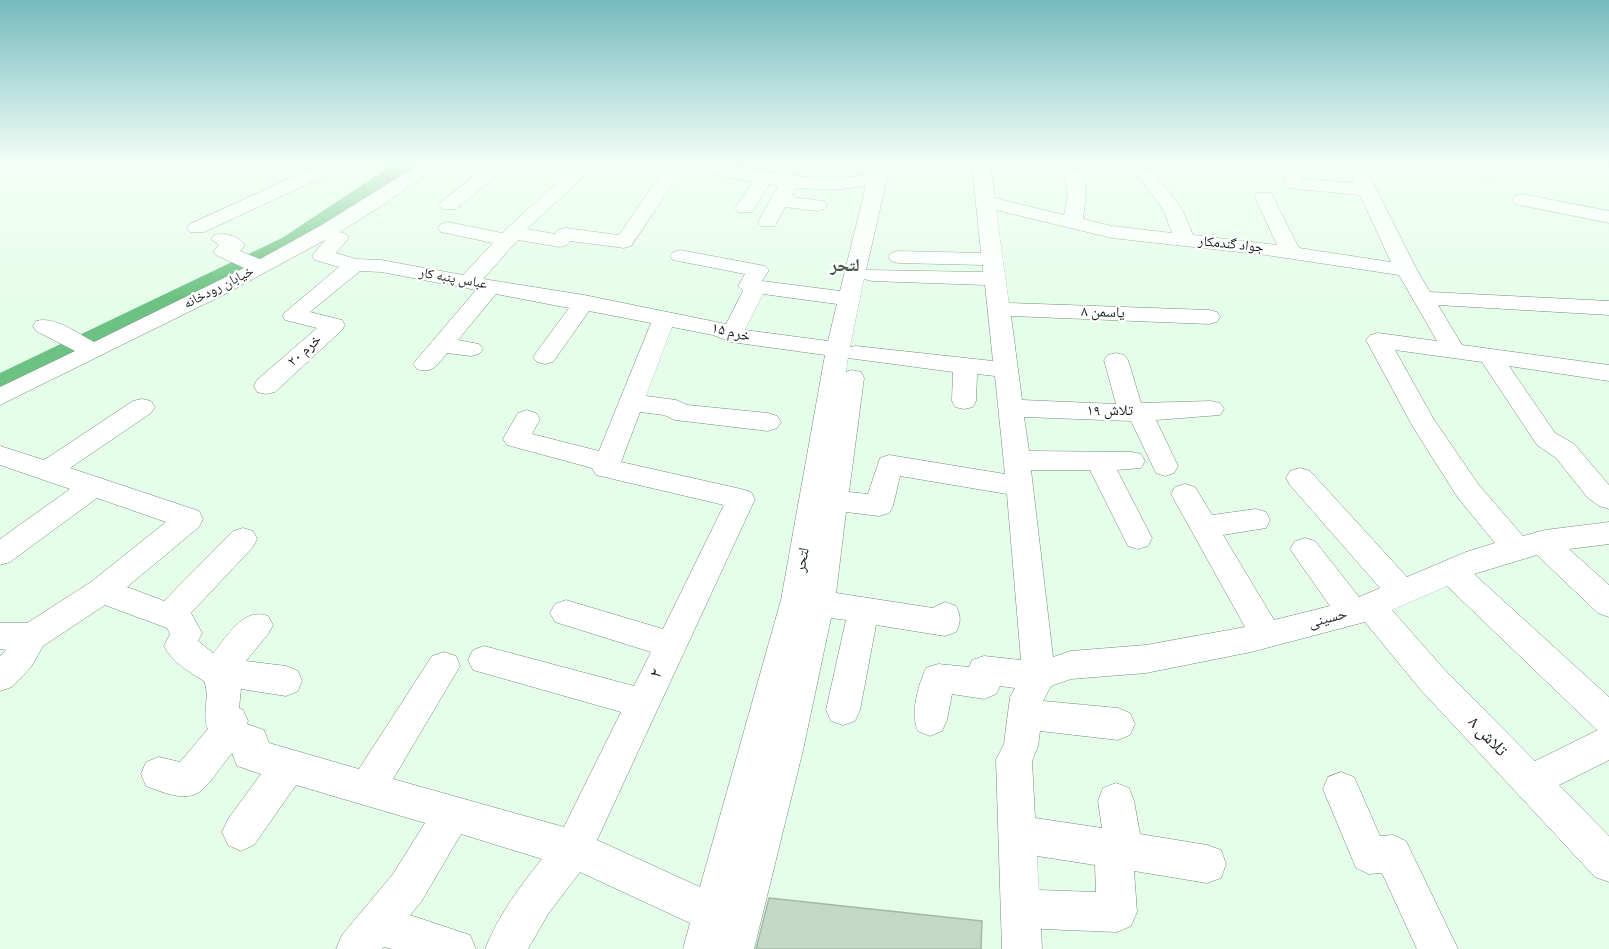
<!DOCTYPE html>
<meta charset="utf-8">
<style>
body{margin:0}
canvas{display:block;background:#e5feea}
</style>
<canvas width="1609" height="949"></canvas>
<script>
const g = document.querySelector('canvas').getContext('2d');
g.lineJoin = 'round';
function fillPath(path, color) {
  g.fillStyle = color;
  g.fill(path, 'evenodd');
}
function trace(path, color, width, dash) {
  g.strokeStyle = color;
  g.lineWidth = width;
  g.lineCap = dash ? 'butt' : 'round';
  g.setLineDash(dash || []);
  g.stroke(path);
}
function write(font, color, halo, rows, align = 'center') {
  g.font = font + ' "Titillium Web","Noto Naskh Arabic",sans-serif';
  g.lineWidth = 4.5;
  g.setLineDash([]);
  g.textBaseline = 'middle';
  g.strokeStyle = halo;
  g.fillStyle = color;
  for (const [text, x, y, turn = 0] of rows) {
    g.save();
    g.translate(x, y);
    g.rotate((+turn || 0) * Math.PI / 180);
    g.textAlign = isNaN(turn) ? turn : align;
    if (halo) g.strokeText(text, 0, 0);
    g.fillText(text, 0, 0);
    g.restore();
  }
}
fillPath(new Path2D(`
 M392 165H418L415 170 300 248 11 392 0 395V373L282 238Z`), '#6cc282');
const building = new Path2D(`
 M769 898 982 921 981 949H756Z`);
fillPath(building, '#c1d9c6');
trace(building, '#a2b9a6', 1.5);
const minor = new Path2D(`
 M319 165H343L340 169 204 232H190L187 228 190 224Z
 M418 165H439L386 203 340 232 346 234 349 238 336 253 356 259 381 260 463 275 493 243 441 232 438 228 441 224 448 222 502 233 576 165H596L527 229 555 234 558 230 565 228 619 235 667 165C685 165 705 163 723 165 772 171 818 185 869 174L872 165H890L866 270 983 272V265L898 263 891 261 888 257 891 253 898 251 981 253 972 165H990L995 198 1064 215 1068 196 1064 174 1067 170H1079C1089 184 1085 203 1083 219L1112 226 1172 233 1163 209 1137 174 1140 170H1152L1182 209 1193 235 1277 245 1255 197 1257 193H1271L1273 197 1299 248 1391 262 1360 195 1289 188 1282 172 1256 169 1253 165H1297L1303 179 1355 183 1346 165H1364L1417 270 1430 292 1609 301V315L1438 305 1462 345 1609 365V381L1509 366 1555 433 1574 444 1609 485V509L1599 506 1588 498 1556 458 1537 445 1482 362 1395 350 1433 418 1478 484 1523 536 1545 530 1609 522V544L1569 549 1609 585V617L1598 613 1537 555 1474 574 1609 697V760L1559 785 1609 836V882L1595 877 1420 689 1365 622 1251 652 1146 673 1071 679 1051 686 1043 701 1118 708 1130 713 1135 724 1130 735 1118 740 1040 731 1038 746 1032 761 1035 818 1102 828 1098 801 1103 788 1116 783 1129 788 1134 801 1140 834 1207 845 1221 850 1226 864 1221 878 1207 883 1134 871 1137 912 1131 926 1117 932 1041 929 1042 949H1002L996 760 1004 744 1010 697 1015 688 1000 686 996 694 984 699 952 694 947 720 942 731 930 736 918 731C910 713 918 686 926 668L938 664 969 667 972 660 984 656 1021 660 1007 494 900 476 893 506 889 513 879 516 846 512 836 593 933 608 945 602 956 606C961 616 961 622 956 632L945 636 876 625 860 710 855 721 843 725 831 721 826 710 846 620 831 618 803 750 754 949H683L690 923 580 872 548 914 528 949H485C498 916 520 886 542 859L461 834 421 902 410 915 470 935 476 949H392L384 947 382 949H336L342 935 393 874 425 823 296 785 254 845 241 851 228 845 222 832 228 819 261 774 237 766 232 753C199 794 201 808 146 786L141 774 146 762 159 757 180 762 208 729C201 713 211 697 204 681 189 672 172 662 164 646L170 634 167 628 105 605 43 646 31 667 12 687 0 691V656L6 650 0 649V623H27L91 582 166 522 97 498 10 562 0 565V539L70 489 0 465V446L44 460 133 401 142 399 151 401 155 407 151 413 70 468 199 511 203 519 199 527 127 587 164 601 233 531 243 528 253 531 257 539 253 547 191 613 202 633 198 641 213 653C228 636 243 607 268 616L273 625 268 634 246 661 286 666 298 671 302 681 298 691 286 696 241 689 239 708 243 710 248 721 247 724 264 730 269 743 359 769 432 656 444 652 456 656 460 666 393 779 564 827 621 712 473 670 468 660 473 650 484 646 634 686 651 652 555 622 550 613 555 604 566 600 663 629 724 505 596 475 592 468 507 445 503 439 518 413 527 410 536 413 540 419 532 434 599 451 651 323 589 311 553 362 545 364 537 362 533 357 569 308 496 294 458 340 479 344 483 349 479 354 471 356 447 353C437 365 433 374 417 369L413 364 476 290 381 272 360 271 310 312 342 320 345 325 342 330 275 392 266 394 257 392 254 386 257 380 317 328 285 320 282 315 339 267 315 260 312 256 325 240 227 293 0 405V387L75 351 36 331 33 326 36 321C55 316 77 333 94 342L244 268 216 255 213 251 219 245 211 239 214 235C224 232 239 236 245 245L240 251 260 259 320 226ZM683 168 753 182 735 208 738 212H752L769 184 778 186 758 222 761 226H775L785 207 817 211 824 209 827 205 824 201 791 197 796 188 833 190 866 186 840 291 762 281 769 270 765 266 680 250 673 252 670 256 673 260 745 274 738 286 743 291 726 324 584 295 483 279 518 240 560 247 567 245 570 241 624 248 631 246ZM996 210 1112 238 1266 255 1399 275 1437 341 1378 333 1370 335 1366 340 1413 427 1458 498 1495 543 1466 552 1407 577 1310 471 1300 468 1290 471 1286 478 1290 485 1380 588 1359 597 1315 541 1305 538 1295 541 1290 549 1330 606 1274 620 1223 535 1266 528 1270 520 1266 512 1256 509 1212 515 1195 487 1185 484 1175 487 1171 494 1245 627 1146 645 1071 651 1053 657 1031 470H1090L1128 546 1138 549 1148 546 1152 538 1117 470 1141 468 1145 461 1141 454 1132 452 1029 451 1024 417 1131 421 1156 473 1165 476 1174 473 1178 466 1156 420 1220 415 1224 409 1220 403 1211 401 1141 403 1128 360 1124 355 1116 353 1108 355 1104 360 1116 404 1022 400 1011 316 1209 324 1217 322 1220 317 1217 312 1209 310 1009 303ZM864 279 872 281 985 285 993 361 856 346 850 347ZM763 294 837 304 828 341 745 330ZM672 327 713 335 731 342 825 355 781 600 700 887 597 840 755 499 751 492 741 489 621 462 640 412 664 415 675 420 768 431 777 428 781 422 777 416 768 413 687 405 676 400 646 396ZM848 358 953 372 952 401 955 407 964 409 973 407 976 401 977 374 995 376 1005 474 889 455 880 458 868 494 849 492 864 378 861 372 852 370 846 372ZM1447 586 1597 730H1598L1535 761 1444 669 1392 610ZM1037 856 1095 865 1096 892 1039 890Z
 M489 165H510L456 209H442L439 205 442 201Z
 M1475 165H1493L1497 173 1494 177H1482Z
 M1522 194 1609 211V223L1515 204 1512 200 1515 196Z
 M1341 772 1354 777 1380 836 1393 835 1406 841 1458 949H1417L1382 873 1369 874 1356 868 1323 789 1328 777Z`);
trace(minor, '#758b79', 1);
fillPath(minor, '#fff');
const sky = g.createLinearGradient(0, 0, 0, 298);
sky.addColorStop(0, '#76babf');
sky.addColorStop(0.55, '#f3fff6');
sky.addColorStop(1, '#f3fff600');
g.fillStyle = sky;
g.fillRect(0, 0, 1609, 298);
write('14px', '#161f18', '#fff', [
 ["جواد گندمکار",1231,245,6],
 ["عباس پنبه کار",453,279,10],
 ["خیابان رودخانه",219,288,-27]
]);
write('15px', '#161f18', '#fff', [
 ["یاسمن ۸",1103,313,2],
 ["خرم ۱۵",731,333,14],
 ["خرم ۲۰",305,351,-42],
 ["تلاش ۱۹",1110,411],
 ["لتحر",803,560,-80],
 ["حسینی",1328,619,-15]
]);
write('bold 18px', '#425646', '#fff', [
 ["لتحر",845,267]
]);
write('18px', '#161f18', '#fff', [
 ["۲",657,674,-64],
 ["تلاش ۸",1487,737,46]
]);
</script>
